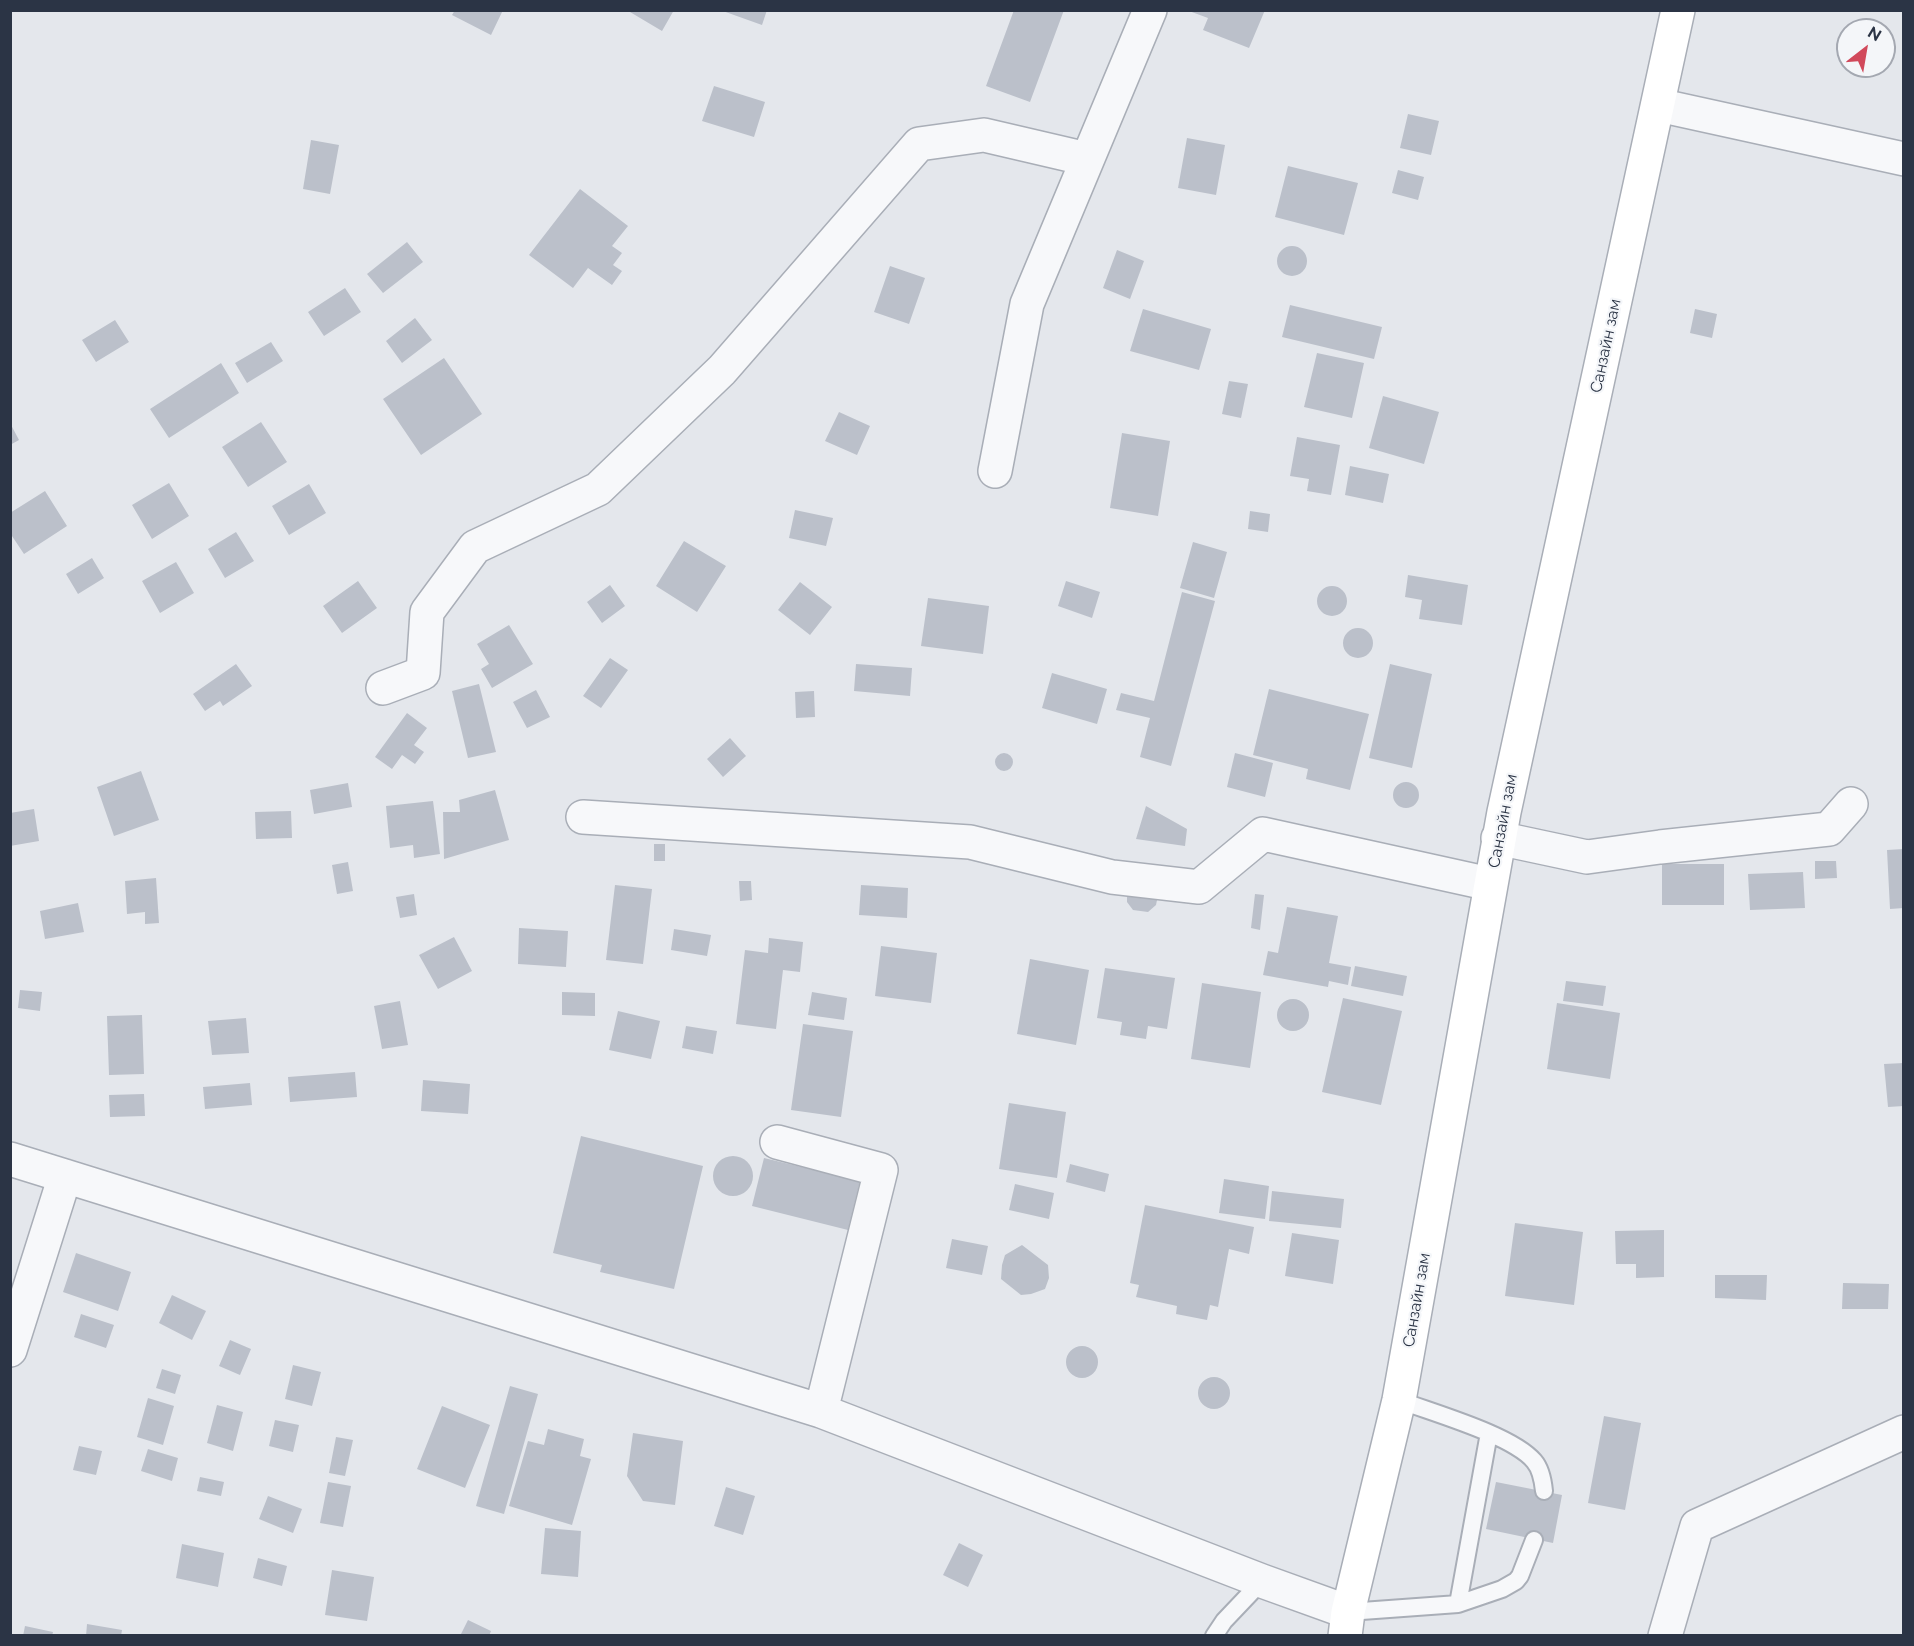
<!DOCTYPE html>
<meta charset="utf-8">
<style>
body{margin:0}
#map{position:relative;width:1914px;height:1646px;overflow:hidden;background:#e4e7ec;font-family:Raleway,sans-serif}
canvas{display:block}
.frame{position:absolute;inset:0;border:12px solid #2b3445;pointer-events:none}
.north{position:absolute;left:1836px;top:18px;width:60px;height:60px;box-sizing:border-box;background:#f4f6f9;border:2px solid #a4a8b1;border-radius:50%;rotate:31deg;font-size:16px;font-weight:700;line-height:24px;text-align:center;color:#2b3445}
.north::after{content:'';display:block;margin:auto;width:21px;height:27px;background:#d1495b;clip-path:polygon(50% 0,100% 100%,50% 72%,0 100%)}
</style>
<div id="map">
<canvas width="1914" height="1646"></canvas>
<div class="frame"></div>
<div class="north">N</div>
</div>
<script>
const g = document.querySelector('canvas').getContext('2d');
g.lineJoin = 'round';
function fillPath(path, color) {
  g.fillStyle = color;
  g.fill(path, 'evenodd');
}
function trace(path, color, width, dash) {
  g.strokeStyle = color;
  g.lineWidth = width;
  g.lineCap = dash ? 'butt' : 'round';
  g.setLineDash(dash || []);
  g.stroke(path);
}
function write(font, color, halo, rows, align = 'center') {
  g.font = font + ' Raleway,sans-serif';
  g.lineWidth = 4.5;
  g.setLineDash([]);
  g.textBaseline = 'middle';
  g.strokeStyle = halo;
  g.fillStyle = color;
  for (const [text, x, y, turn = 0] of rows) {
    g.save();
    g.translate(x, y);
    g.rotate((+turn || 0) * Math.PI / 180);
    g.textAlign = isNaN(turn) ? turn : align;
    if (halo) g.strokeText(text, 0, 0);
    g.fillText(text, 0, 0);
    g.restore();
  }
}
fillPath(new Path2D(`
 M455 10H503L491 35 452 15Z
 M631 10H674L662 31 630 12Z
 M720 10H767L762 25Z
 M1014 10H1064L1030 102 986 86Z
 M1265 10 1249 48 1203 30 1208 18 1189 11Z
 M714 86 765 102 754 137 702 121Z
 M1408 114 1439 121 1431 155 1400 148Z
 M1187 138 1225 145 1216 195 1178 188Z
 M311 140 339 145 330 194 303 189Z
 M1288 166 1358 183 1344 235 1275 217Z
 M1398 170 1424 177 1418 200 1392 193Z
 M580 189 628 226 612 246 622 253 613 265 622 271 612 285 588 268 573 288 529 255Z
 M407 242 423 262 383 293 367 274Z
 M1277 261a15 15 0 1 1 30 0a15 15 0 1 1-30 0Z
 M1117 250 1144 261 1130 299 1103 288Z
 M890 266 925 278 909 324 874 312Z
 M345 288 361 312 324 336 308 312Z
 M1290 305 1382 327 1374 359 1282 337Z
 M1143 309 1211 329 1199 370 1130 351Z
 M1695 309 1717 314 1712 338 1690 333Z
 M415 318 432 340 402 363 386 341Z
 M115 320 129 342 96 362 82 340Z
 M271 342 283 361 247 383 235 363Z
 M1317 353 1364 363 1352 418 1304 407Z
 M444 358 482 414 421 455 383 399Z
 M221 363 239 393 169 438 150 409Z
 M1229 381 1248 384 1241 418 1222 414Z
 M1383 396 1439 412 1424 464 1369 448Z
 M839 412 870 426 857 455 825 441Z
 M261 422 287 462 248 487 222 447Z
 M10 423 19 440 10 445Z
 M1122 433 1170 441 1158 516 1110 508Z
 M1297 437 1340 445 1331 495 1307 491 1309 479 1290 476Z
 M1350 466 1389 474 1383 503 1345 495Z
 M169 483 189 516 152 539 132 505Z
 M309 484 326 513 289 535 272 506Z
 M45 491 67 526 24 554 10 533V513Z
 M795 510 833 518 826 546 789 538Z
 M1250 511 1270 514 1268 532 1248 529Z
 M236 532 254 561 225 578 208 549Z
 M684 541 726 566 697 612 656 586Z
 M1193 542 1227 552 1214 598 1180 588Z
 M92 558 104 578 78 594 66 574Z
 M176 562 194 593 160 613 142 581Z
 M1408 575 1468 585 1462 625 1419 619 1422 600 1405 597Z
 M358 581 377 608 342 633 323 606Z
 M1066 581 1100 592 1092 618 1058 606Z
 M800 582 832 607 810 635 778 610Z
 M610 585 625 606 602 623 587 602Z
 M1317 601a15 15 0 1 1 30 0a15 15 0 1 1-30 0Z
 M1182 592 1215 601 1171 766 1140 757 1150 718 1116 710 1121 693 1154 701Z
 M928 598 989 606 983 654 921 646Z
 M509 625 533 664 492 688 481 669 489 664 477 644Z
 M1343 643a15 15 0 1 1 30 0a15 15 0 1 1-30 0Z
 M610 658 628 670 601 708 583 696Z
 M236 664 252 686 223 706 220 701 205 711 193 694Z
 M856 664 912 668 910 696 854 691Z
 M1390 664 1432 674 1412 768 1369 758Z
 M1052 673 1107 689 1097 724 1042 708Z
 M479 684 496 752 468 758 452 691Z
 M1269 689 1369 714 1350 790 1306 779 1308 769 1253 755Z
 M536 690 550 717 527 728 513 702Z
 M814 691 815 717 796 718 795 692Z
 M407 713 427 728 414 745 424 752 415 764 402 755 392 769 375 757Z
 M730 738 746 756 723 777 707 759Z
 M1235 753 1273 763 1265 797 1227 787Z
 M995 762a9 9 0 1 1 18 0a9 9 0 1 1-18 0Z
 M141 771 159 820 114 836 97 787Z
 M1393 795a13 13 0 1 1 26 0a13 13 0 1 1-26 0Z
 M348 783 352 807 314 814 310 790Z
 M495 790 509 840 444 859 443 812H460L459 800Z
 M433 801 440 854 414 858 413 845 390 848 386 806Z
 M1146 806 1187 829 1185 846 1136 839Z
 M34 809 39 841 10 846V813Z
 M291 811 292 838 256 839 255 812Z
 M654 844H665V861H654Z
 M1904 849V908L1890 909 1887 850Z
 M1815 861H1836L1837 878 1815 879Z
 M348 862 353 891 337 894 332 865Z
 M1662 864H1724V905H1662Z
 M1803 872 1805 908 1750 910 1748 874Z
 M156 878 159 923 145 924V912L127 914 125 881Z
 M739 881H751L752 900 740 901Z
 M615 885 652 889 643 964 606 960Z
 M861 885 908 888 907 918 859 915Z
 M1127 891 1158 895 1156 905 1148 912 1133 910 1127 902Z
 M414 894 417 915 400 918 396 897Z
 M1255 894 1264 895 1260 930 1251 928Z
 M78 903 84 932 45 939 40 911Z
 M1287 907 1338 916 1329 963 1351 967 1348 985 1329 981 1328 987 1263 975 1268 951 1278 953Z
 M519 928 568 931 566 967 518 964Z
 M674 929 711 935 707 956 671 950Z
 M454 937 472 971 438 989 419 955Z
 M769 938 803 942 800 972 783 970 776 1029 736 1024 745 950 768 953Z
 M881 946 937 953 931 1003 875 996Z
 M1030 959 1089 970 1076 1045 1017 1034Z
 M1355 966 1407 976 1403 996 1351 986Z
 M1105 968 1175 978 1167 1029 1148 1026 1146 1039 1120 1035 1122 1022 1097 1018Z
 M1566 981 1606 986 1603 1006 1563 1001Z
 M1202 983 1261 992 1250 1068 1191 1059Z
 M20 990 42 992 40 1011 18 1008Z
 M562 992 595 993V1016L562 1015Z
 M812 992 847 998 844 1020 808 1015Z
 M1343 998 1402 1011 1381 1105 1322 1092Z
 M1277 1015a16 16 0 1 1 32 0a16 16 0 1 1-32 0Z
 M400 1001 408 1045 382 1049 374 1006Z
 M1557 1003 1620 1013 1610 1079 1547 1069Z
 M618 1011 660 1021 651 1059 609 1050Z
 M142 1015 144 1074 109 1075 107 1016Z
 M246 1018 249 1053 212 1055 208 1021Z
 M803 1024 853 1031 841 1117 791 1110Z
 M686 1026 717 1031 713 1054 682 1048Z
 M1904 1063V1106L1888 1107 1884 1064Z
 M355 1072 357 1097 290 1102 288 1077Z
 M423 1080 470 1084 468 1114 421 1111Z
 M250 1083 252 1105 205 1109 203 1087Z
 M144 1094 145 1116 110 1117 109 1095Z
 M1009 1103 1066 1112 1057 1178 999 1169Z
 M581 1136 703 1166 674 1289 600 1272 602 1265 553 1253Z
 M713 1176a20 20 0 1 1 40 0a20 20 0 1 1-40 0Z
 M764 1158 860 1181 848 1230 752 1206Z
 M1070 1164 1109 1174 1105 1192 1066 1182Z
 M1224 1179 1269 1186 1265 1219 1219 1213Z
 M1015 1184 1054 1193 1049 1219 1009 1210Z
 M1272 1191 1344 1199 1341 1228 1269 1221Z
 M1145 1205 1254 1227 1249 1254 1229 1249 1218 1307 1210 1305 1207 1320 1176 1314 1177 1306 1136 1297 1139 1285 1130 1283Z
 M1515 1223 1583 1232 1574 1305 1505 1296Z
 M1664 1230V1277L1636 1278V1264H1616L1615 1231Z
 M1292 1233 1339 1240 1333 1284 1285 1276Z
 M952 1239 988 1246 982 1275 946 1268Z
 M1022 1245 1048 1265 1049 1278 1045 1289 1031 1294 1021 1295 1001 1279 1002 1265 1005 1255Z
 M76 1253 131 1272 118 1311 63 1292Z
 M1715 1275H1767L1766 1300 1715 1298Z
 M1843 1283 1889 1284 1888 1309H1842Z
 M172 1295 206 1311 192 1340 159 1323Z
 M81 1314 114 1325 106 1348 74 1337Z
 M230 1340 251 1349 240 1375 219 1366Z
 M1066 1362a16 16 0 1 1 32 0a16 16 0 1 1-32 0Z
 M293 1365 321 1372 312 1406 285 1399Z
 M162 1369 181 1375 175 1394 156 1388Z
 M1198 1393a16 16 0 1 1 32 0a16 16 0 1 1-32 0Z
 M510 1386 538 1394 504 1514 476 1506Z
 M148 1398 174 1406 163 1445 137 1437Z
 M217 1405 243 1412 233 1451 207 1443Z
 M442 1406 490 1425 465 1488 417 1469Z
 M1604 1416 1641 1423 1625 1510 1588 1503Z
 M275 1420 299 1425 293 1452 269 1446Z
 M548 1429 584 1439 580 1456 591 1459 572 1525 509 1506 528 1441 544 1445Z
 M633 1433 683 1441 675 1505 643 1501 627 1476Z
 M336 1437 353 1440 345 1476 329 1473Z
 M79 1446 102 1451 96 1475 73 1470Z
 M148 1449 178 1458 172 1481 141 1471Z
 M200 1477 224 1482 221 1496 197 1491Z
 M328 1482 351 1486 343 1527 320 1523Z
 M1496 1482 1562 1495 1553 1543 1486 1529Z
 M726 1487 755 1496 743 1535 714 1526Z
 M268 1496 302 1509 293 1533 259 1519Z
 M545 1528 581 1531 578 1577 541 1574Z
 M959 1543 983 1555 968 1587 943 1575Z
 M182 1544 224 1553 218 1587 176 1578Z
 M258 1558 287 1566 282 1586 253 1578Z
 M332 1570 374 1577 367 1621 325 1615Z
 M468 1620 491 1631 489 1636H460Z
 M87 1624 122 1630 121 1636H86Z
 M25 1626 53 1632 52 1636H23Z`), '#bbc0ca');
const service = new Path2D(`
 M1399 1400C1433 1413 1512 1435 1534 1461 1541 1469 1543 1481 1544 1491
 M1458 1604 1489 1433
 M1348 1612 1458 1604 1502 1589 1516 1581 1520 1576 1534 1540
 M1214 1636 1224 1621 1262 1581`);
const minor = new Path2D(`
 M1658 105 1904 159
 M995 471 1027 304 1150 10
 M383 688 423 673 427 612 475 547 598 489 722 370 919 144 984 135 1087 159
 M583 817 970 842 1112 877 1199 887 1263 834 1490 884
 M1498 838 1587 857 1660 847 1829 829 1851 804
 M777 1142 881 1170 821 1411
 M10 1159 821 1411 1262 1581 1348 1612
 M10 1350 65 1176
 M1665 1636 1697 1526 1904 1432`);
const secondary = new Path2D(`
 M1345 1636 1348 1612 1399 1400 1504 812 1678 10`);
trace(service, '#a9aeb7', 20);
trace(minor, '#a9aeb7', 36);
trace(secondary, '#a9aeb7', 36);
trace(service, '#f7f8fa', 16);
trace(minor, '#f7f8fa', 33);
trace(secondary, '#fff', 33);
write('16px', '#2b3445', '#f4f6f9', [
 ["Санзайн зам",1606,346,-78],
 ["Санзайн зам",1503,821,-79],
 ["Санзайн зам",1417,1300,-80]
]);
</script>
